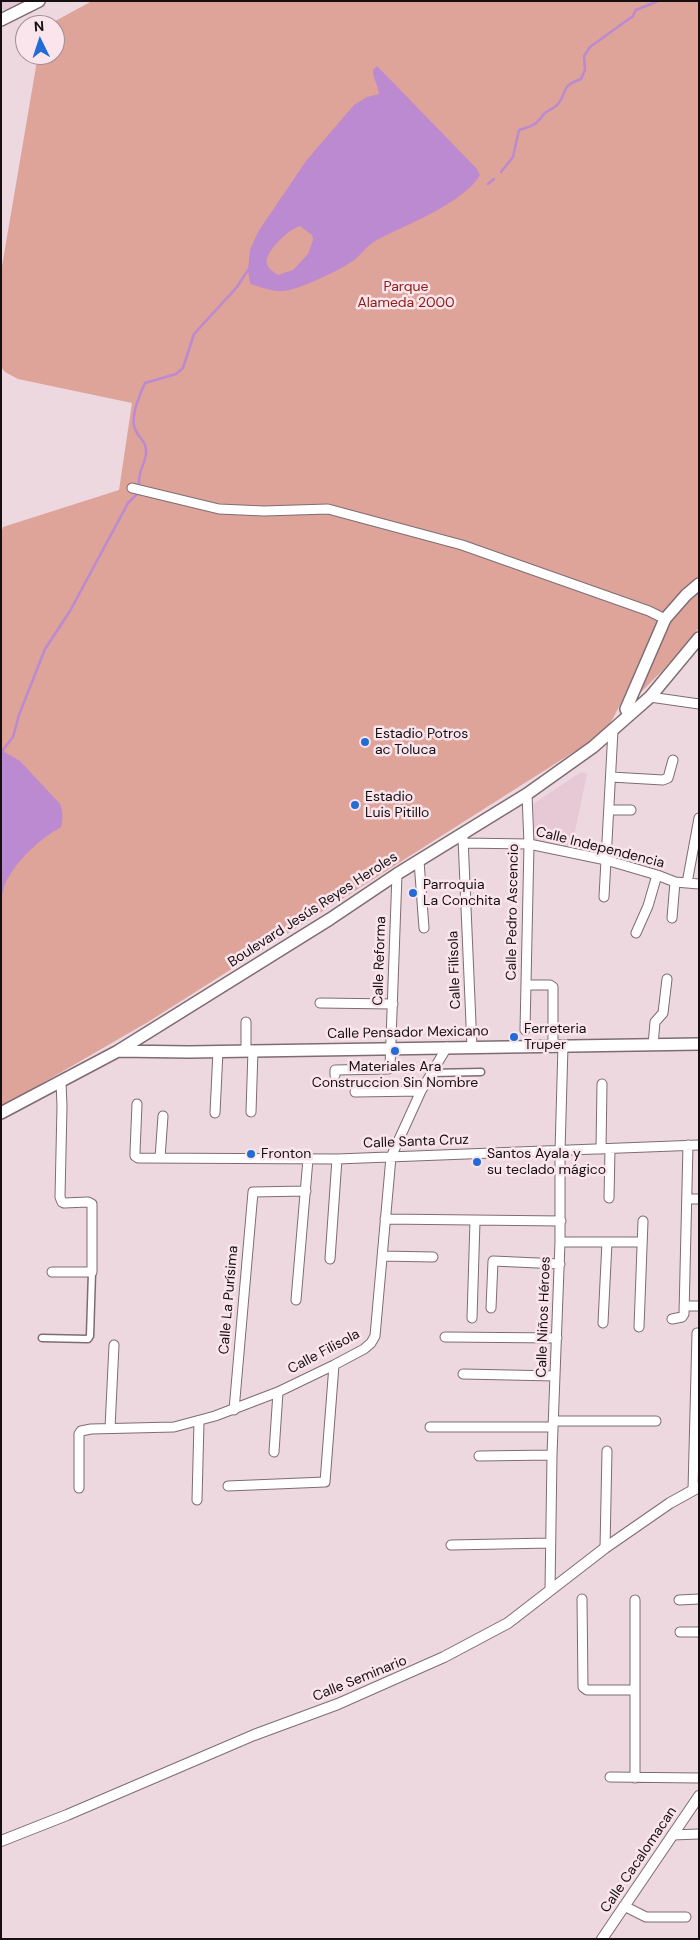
<!DOCTYPE html>
<meta charset="utf-8">
<style>
body{margin:0}
#map{position:relative;width:700px;height:1940px;overflow:hidden;background:#edd8e0;font-family:"DM Sans",sans-serif}
canvas{display:block}
.frame{position:absolute;inset:0;border:2px solid #160f12;pointer-events:none}
.north{position:absolute;left:15px;top:15px;width:50px;height:50px;box-sizing:border-box;background:#fae5ed;border:1px solid #9f8f95;border-radius:50%;rotate:356deg;font-size:14px;font-weight:700;line-height:20px;text-align:center;color:#160f12}
.north::after{content:'';display:block;margin:auto;width:18px;height:22px;background:#236cd7;clip-path:polygon(50% 0,100% 100%,50% 72%,0 100%)}
</style>
<div id="map">
<canvas width="700" height="1940"></canvas>
<div class="frame"></div>
<div class="north">N</div>
</div>
<script>
const g = document.querySelector('canvas').getContext('2d');
g.lineJoin = 'round';
function fillPath(path, color) {
  g.fillStyle = color;
  g.fill(path, 'evenodd');
}
function trace(path, color, width, dash) {
  g.strokeStyle = color;
  g.lineWidth = width;
  g.lineCap = dash ? 'butt' : 'round';
  g.setLineDash(dash || []);
  g.stroke(path);
}
function write(font, color, halo, rows, align = 'center') {
  g.font = font + ' "DM Sans",sans-serif';
  g.lineWidth = 5;
  g.setLineDash([]);
  g.textBaseline = 'middle';
  g.strokeStyle = halo;
  g.fillStyle = color;
  for (const [text, x, y, turn = 0] of rows) {
    g.save();
    g.translate(x, y);
    g.rotate((+turn || 0) * Math.PI / 180);
    g.textAlign = isNaN(turn) ? turn : align;
    if (halo) g.strokeText(text, 0, 0);
    g.fillText(text, 0, 0);
    g.restore();
  }
}
fillPath(new Path2D(`
 M1 1H32L1 16Z
 M581 772 587 774 571 850 534 841 533 804Z`), '#e6c9d4');
fillPath(new Path2D(`
 M92 1H699V579L687 588 656 625 621 703 612 720 602 734 148 1022 1 1107V534L3 527 119 490 132 403 18 379 5 372 1 367V272L38 55H55V25H48Z
 M699 591V628L663 670 635 698 654 654 674 615Z`), '#dea399');
fillPath(new Path2D(`
 M377 66 477 169 480 175C464 203 405 225 377 240 365 247 363 253 354 260 341 270 300 289 284 291 274 292 260 287 250 284L248 270 250 250 258 232 306 161 354 105 367 97 379 94C378 85 373 79 373 70ZM300 226 312 235 313 240 308 254 293 270 278 275C274 272 268 269 267 264 263 253 290 228 300 226Z
 M1 750 20 761 60 804C63 812 63 818 61 827 40 839 20 857 8 878 4 884 4 891 1 897Z`), '#bb8ad1');
trace(new Path2D(`
 M501 172 513 157 519 130C526 128 535 126 540 119 543 116 542 115 545 113 550 109 554 109 558 104 569 90 559 87 581 79L585 70 584 56 590 47 633 16 636 10 658 1
 M488 184 494 179
 M139 484C138 471 145 465 146 453 147 441 139 439 135 429 130 418 140 394 145 383L176 374 183 368 194 334 237 287 248 270
 M2 751 13 737 19 715 45 649 70 611 128 503 138 493`), '#bb8ad1', 2.5);
const pedestrian = new Path2D(`
 M431 1073 481 1072
 M42 1338 88 1339 90 1336 92 1272`);
const minor = new Path2D(`
 M132 488 219 509 264 511 328 509 462 545 649 611 665 619
 M650 697 699 704
 M611 777 663 780 668 778 673 760
 M609 810H631
 M463 838 472 1047
 M463 843 529 844 606 860 657 875 675 882 699 884
 M419 861 424 928
 M687 883 699 818
 M604 897 613 730
 M672 918 675 882
 M636 933 648 906 657 875
 M526 985H550L553 987V1047
 M320 1003 393 1004
 M525 1030 529 844 527 794
 M653 1045 655 1022 663 1013 667 979
 M246 1050V1022
 M335 1075V1070L388 1069 390 1067 397 874
 M355 1092 421 1091
 M137 1104 135 1152V1156L138 1158 337 1159 699 1145
 M251 1112 253 1050
 M215 1113 218 1051
 M601 1149 602 1084
 M160 1158 163 1116
 M609 1198 610 1149
 M687 1199H699
 M385 1219 561 1221
 M560 1242H642
 M382 1256 433 1257
 M330 1259 337 1159
 M52 1272H92V1204L88 1202 64 1203 62 1202 60 1197 62 1106 61 1082
 M296 1300 308 1159
 M684 1306H699
 M491 1308 493 1261 560 1264
 M472 1318 475 1221
 M672 1319 682 1317 684 1314 688 1145
 M603 1323 607 1242
 M639 1327 643 1221
 M445 1337 557 1338
 M463 1374 555 1376
 M234 1410 253 1192 306 1191
 M554 1421H656
 M430 1427H553
 M110 1428 114 1345
 M274 1452 278 1392
 M479 1456 552 1455
 M228 1486 325 1482 334 1365
 M79 1488V1434L81 1431 91 1429 174 1427 215 1416 278 1392 334 1365 364 1349 371 1343 375 1336 391 1157 421 1091 447 1047
 M693 1490 697 1333
 M197 1500 199 1422
 M451 1545 550 1543
 M605 1548 607 1451
 M550 1590 552 1455 560 1242V1151L563 1046
 M582 1599 583 1687 587 1690H634
 M679 1600 699 1599
 M680 1632H699
 M610 1777 699 1778
 M635 1778V1600
 M672 1835 699 1834
 M624 1906 646 1917H686`);
const tertiary = new Path2D(`
 M1 1841 67 1815 254 1735 338 1704 444 1657 508 1623 605 1548 670 1503 699 1487
 M602 1939 699 1796`);
const secondary = new Path2D(`
 M1 20 39 1
 M629 715 626 709 665 619 686 595 699 584
 M118 1051 189 1052 699 1044
 M1 1113 118 1051 330 919 397 874 527 794 593 747 650 697 699 638`);
trace(pedestrian, '#7f6c73', 9);
trace(minor, '#7f6c73', 11);
trace(tertiary, '#7f6c73', 12);
trace(secondary, '#7f6c73', 14);
trace(pedestrian, '#fff', 6);
trace(minor, '#fff', 9);
trace(tertiary, '#fff', 10);
trace(secondary, '#fff', 11);
for (const [x, y, r, color] of [
 [365,742,5,"#236cd7"],
 [355,805,5,"#236cd7"],
 [413,893,5,"#236cd7"],
 [514,1037,5,"#236cd7"],
 [395,1051,5,"#236cd7"],
 [251,1154,5,"#236cd7"],
 [477,1162,5,"#236cd7"]
]) {
  const dot = new Path2D();
  dot.arc(x, y, r, 0, 2 * Math.PI);
  g.fillStyle = color;
  g.fill(dot);
  trace(dot, '#fae5ed', 2);
}
write('14px', '#8c2017', '#fae5ed', [
 ["Parque",406,287],
 ["Alameda 2000",406,303]
]);
write('14px', '#160f12', '#fae5ed', [
 ["Estadio Potros",375,734],
 ["ac Toluca",375,750],
 ["Estadio",365,797],
 ["Luis Pitillo",365,813],
 ["Parroquia",423,885],
 ["La Conchita",423,901],
 ["Ferreteria",524,1029],
 ["Truper",524,1045],
 ["Materiales Ara",395,1067,"center"],
 ["Construccion Sin Nombre",395,1083,"center"],
 ["Fronton",261,1154],
 ["Santos Ayala y",487,1154],
 ["su teclado mágico",487,1170]
], 'left');
write('14px', '#160f12', '#fae5ed', [
 ["Calle Independencia",600,848,14],
 ["Boulevard Jesús Reyes Heroles",313,910,-33],
 ["Calle Pedro Ascencio",513,912,-89],
 ["Calle Reforma",380,961,-88],
 ["Calle Filísola",455,970,-92],
 ["Calle Pensador Mexicano",408,1033,-1],
 ["Calle Santa Cruz",416,1142,-2],
 ["Calle La Purísima",229,1300,-85],
 ["Calle Niños Héroes",544,1317,-88],
 ["Calle Filisola",324,1352,-28],
 ["Calle Seminario",360,1679,-22],
 ["Calle Cacalomacan",639,1860,-56]
]);
</script>
